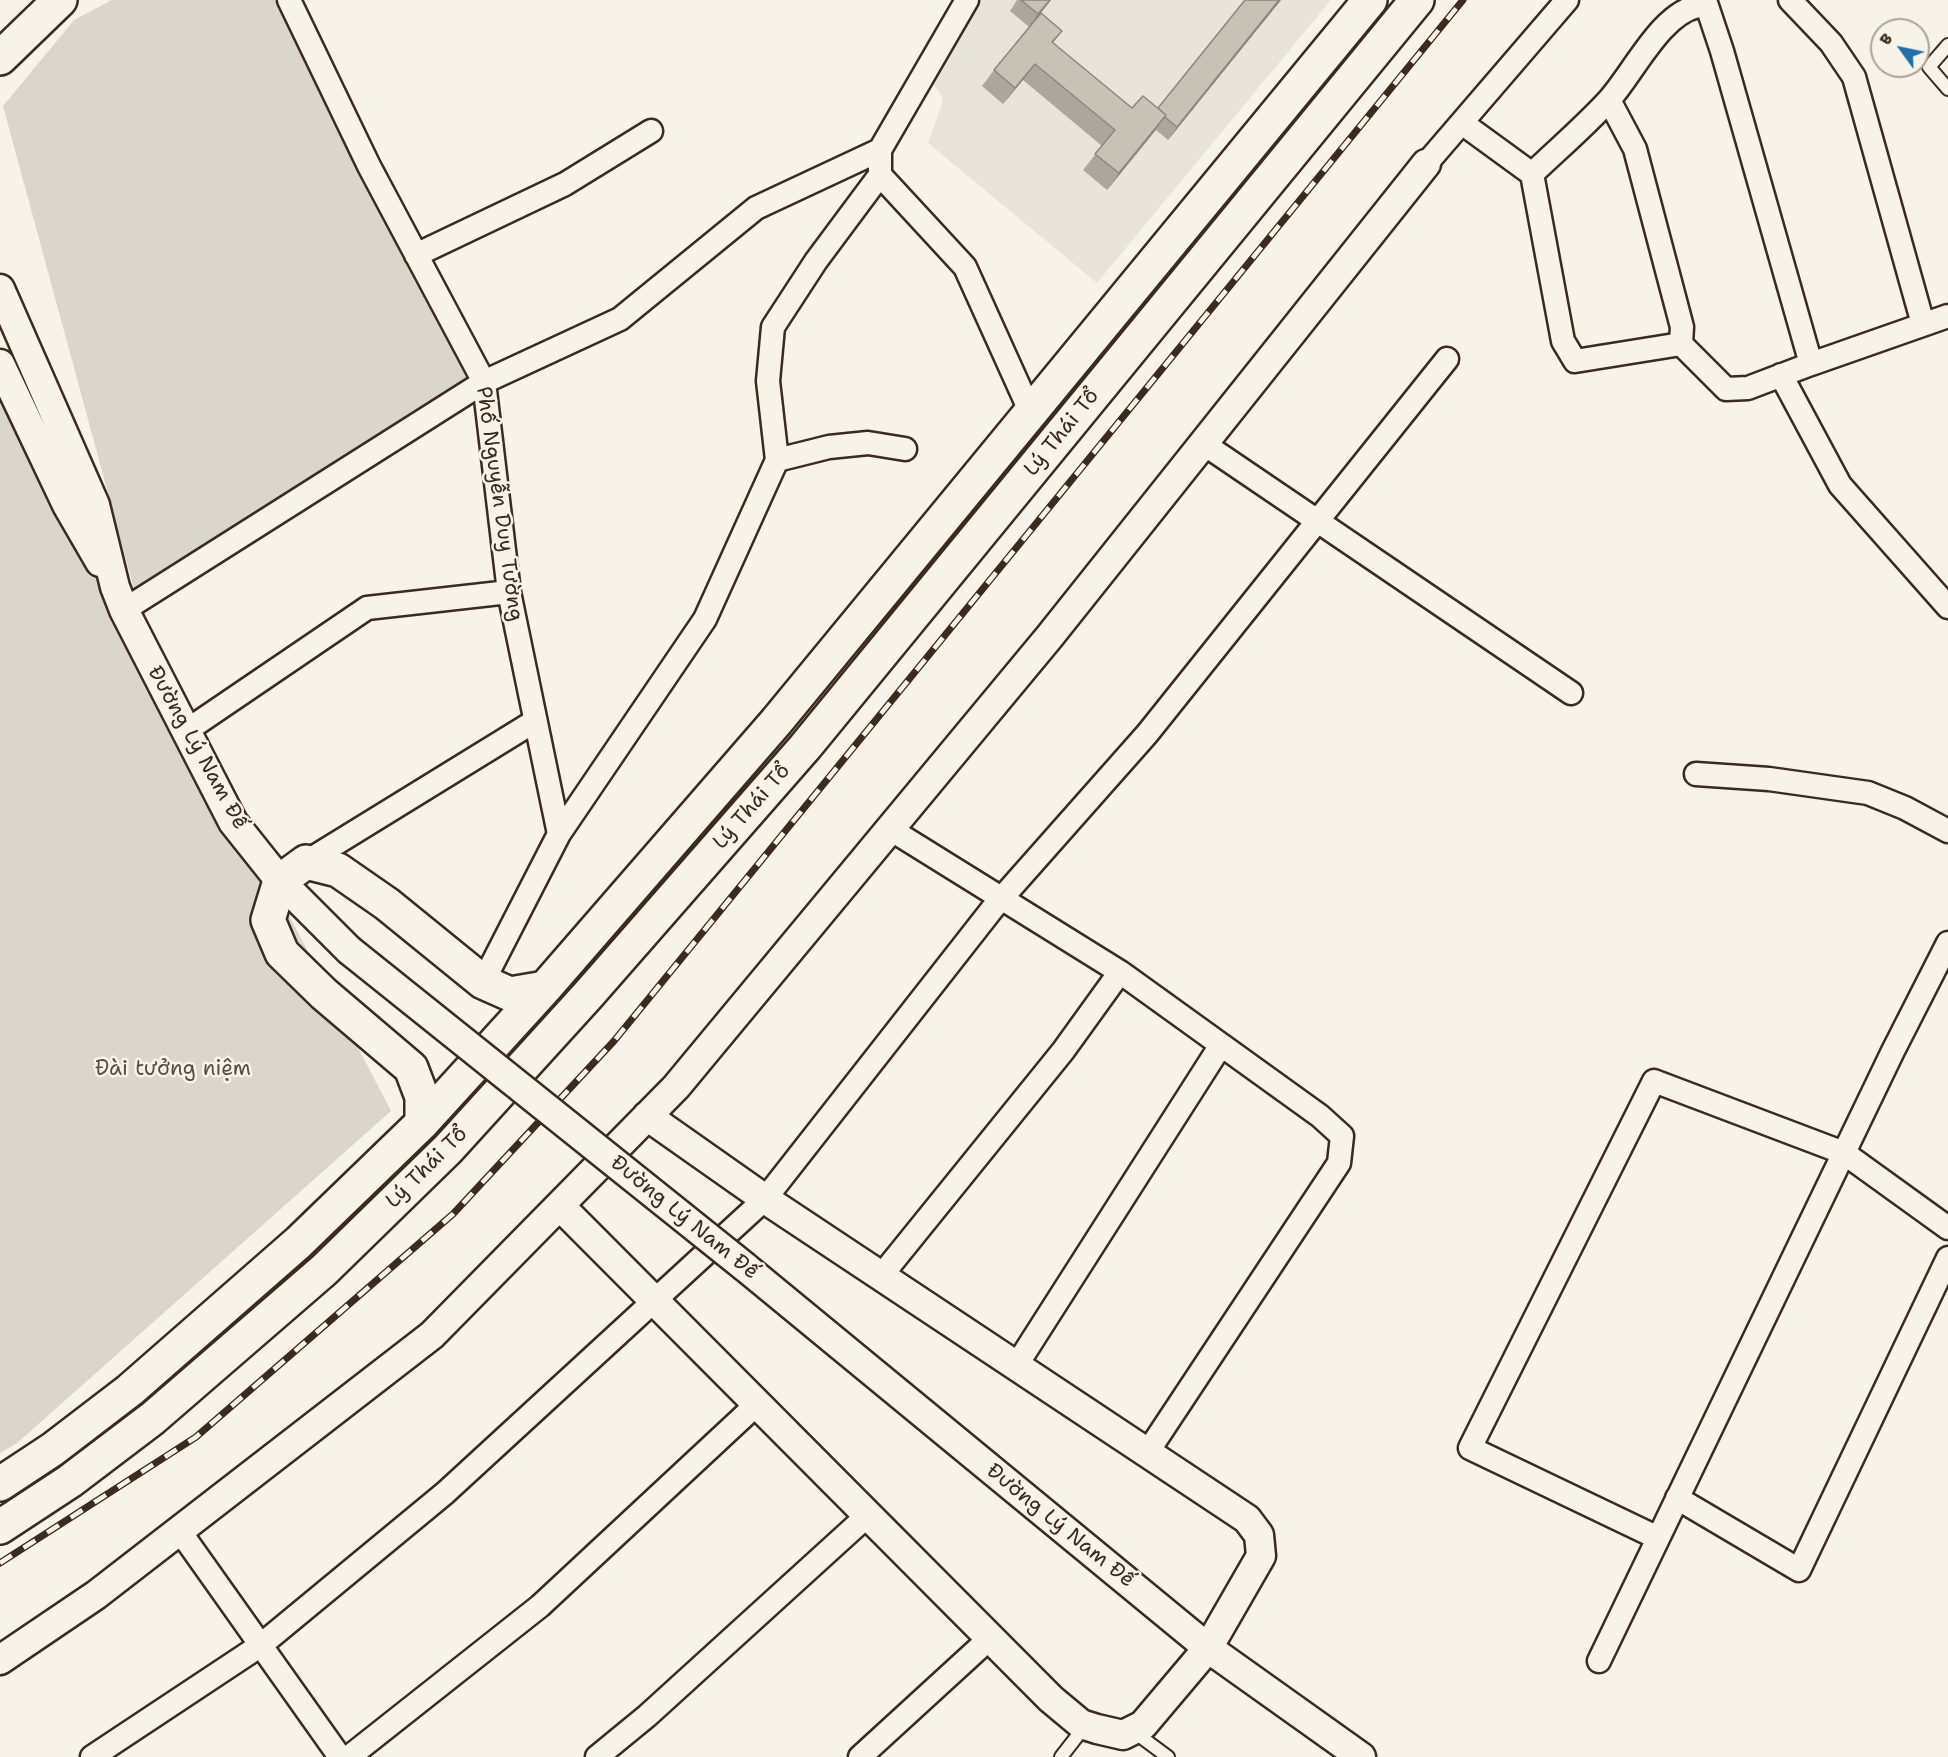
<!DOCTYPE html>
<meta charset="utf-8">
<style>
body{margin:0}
#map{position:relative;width:1948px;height:1757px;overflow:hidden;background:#f7f3e8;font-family:"Shantell Sans",sans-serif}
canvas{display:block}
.north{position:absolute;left:1870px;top:18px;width:60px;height:60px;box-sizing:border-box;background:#f7f3e8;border:2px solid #aca397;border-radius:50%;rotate:303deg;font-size:16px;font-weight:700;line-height:24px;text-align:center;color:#3b2a1e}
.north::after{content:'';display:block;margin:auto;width:21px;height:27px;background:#1f6fb2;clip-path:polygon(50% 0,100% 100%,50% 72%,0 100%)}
</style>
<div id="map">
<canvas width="1948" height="1757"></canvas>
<div class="north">B</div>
</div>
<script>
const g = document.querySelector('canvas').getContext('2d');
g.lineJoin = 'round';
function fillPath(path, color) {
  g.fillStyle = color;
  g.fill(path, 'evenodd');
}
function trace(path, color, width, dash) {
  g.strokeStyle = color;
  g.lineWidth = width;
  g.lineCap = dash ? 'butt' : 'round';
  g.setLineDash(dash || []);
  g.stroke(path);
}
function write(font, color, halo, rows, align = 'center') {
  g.font = font + ' "Shantell Sans",sans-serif';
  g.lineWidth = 5;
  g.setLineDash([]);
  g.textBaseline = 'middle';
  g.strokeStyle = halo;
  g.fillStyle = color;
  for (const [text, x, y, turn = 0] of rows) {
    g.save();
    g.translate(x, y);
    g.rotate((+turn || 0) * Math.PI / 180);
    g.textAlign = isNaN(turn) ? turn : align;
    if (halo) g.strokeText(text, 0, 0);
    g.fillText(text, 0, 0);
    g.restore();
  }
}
fillPath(new Path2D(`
 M981 0H1331L1097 283 928 143 943 101 939 91 931 84Z`), '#e9e4d9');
fillPath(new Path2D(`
 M112 0H275L484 382 137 600 3 106 74 20Z
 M0 361 391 1111 16 1444 0 1453Z`), '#dbd6cb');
const service = new Path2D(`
 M1948 45 1929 67 1948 89
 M1133 1731 1168 1757
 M1061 1757 1085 1726`);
const minor = new Path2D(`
 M289 0 369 166 484 382 509 592 559 834
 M1705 0 1722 51 1811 364
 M1790 0 1831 43 1854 77 1923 324
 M1609 100 1635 149 1682 327 1681 344 1726 389 1748 388 1811 364 1948 316
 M1462 123 1532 174
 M1426 164 1567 0
 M880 175 965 267 1031 413
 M416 255 565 184 651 131
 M1681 344 1575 361 1563 341 1532 174C1557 150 1584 127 1608 101 1633 74 1660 14 1698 6L1700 0
 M1781 375 1840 485 1948 607
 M1204 444 1571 693
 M777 460 829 447 868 443 905 449
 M124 610 484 382 620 319 756 208 880 150
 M186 731 367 608 509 592
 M1696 774 1769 779 1868 793 1905 808 1948 831
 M890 829 1120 972 1320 1116 1342 1136 1339 1163 1147 1453
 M306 862 535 721
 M483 982 559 834 705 619 777 460 768 381 773 327 816 261 880 175V150L967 0
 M881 1276 1063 1051 1120 972
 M1016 1366 1221 1045
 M1677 1498 1799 1570 1948 1258
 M179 1530 340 1757
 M1658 1538 1470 1448 1654 1081 1844 1153 1948 1228
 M1599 1661 1893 1051 1948 943
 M92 1757 261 1645 445 1493 765 1199 993 908 1147 734 1447 359
 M349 1757 540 1606 757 1404
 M597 1757 647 1716 868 1515
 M860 1757 990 1638`);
const tertiary = new Path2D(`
 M0 289 95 505 115 587 124 610 233 822 280 881 349 950
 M0 364 67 505 100 562
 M560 1206 1051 1699 1081 1724 1097 1729 1123 1735 1143 1725 1208 1648 1261 1556 1259 1535 1247 1519 765 1199 647 1116
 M745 1267 1208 1648 1361 1757
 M0 1660 96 1595 432 1335 676 1087 1050 636 1426 164`);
const secondary = new Path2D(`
 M422 1123V1097L411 1068 324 994 282 953 268 920 280 881 306 862 338 870 387 904 483 982 510 994 545 988
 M0 1484 53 1449 130 1390 299 1242 422 1123 545 988 776 722 1370 0
 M0 1527 70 1481 153 1418 324 1270 448 1149 588 995 805 747 1417 0`);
const primary = new Path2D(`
 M0 58 60 0`);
trace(service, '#3b2a1e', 16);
trace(minor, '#3b2a1e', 27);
trace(tertiary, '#3b2a1e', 33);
trace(secondary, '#3b2a1e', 38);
trace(primary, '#3b2a1e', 38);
trace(service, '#f7f3e8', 12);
trace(minor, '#f7f3e8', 22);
trace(tertiary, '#f7f3e8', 28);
trace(secondary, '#f7f3e8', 33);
trace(primary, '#f7f3e8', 33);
const rail = new Path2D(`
 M0 1563 196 1437 453 1214 614 1041 1463 0`);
trace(rail, '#3b2a1e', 7);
trace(rail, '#f7f3e8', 4.5, [14]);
const tertiaryBridge = new Path2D(`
 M349 950 745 1267`);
trace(tertiaryBridge, '#3b2a1e', 33, []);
trace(tertiaryBridge, '#f7f3e8', 28);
fillPath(new Path2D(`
 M1017 0H1051L1041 13 1062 31 1053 43 1132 108H1158L1281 0 1168 140 1156 130 1107 190 1083 170 1102 146 1023 80 1003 104 982 86 994 70 1029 27 1010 11Z`), '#aca69d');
fillPath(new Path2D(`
 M1050 0H1051L1029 27 1038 14Z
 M1279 0H1281L1168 140 1177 127Z
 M1035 64 1023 80 1003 104 1015 88Z
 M1166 115 1154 132 1107 190 1119 173Z`), '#8c877f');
const building = new Path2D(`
 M1021 0H1050L1038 14Z
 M1245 0H1279L1177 127 1165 117 1166 115 1158 108Z
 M1041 13 1062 31 1052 42 1132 108 1143 96 1166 115 1119 173 1095 154 1115 130 1035 64 1015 88 994 70Z`);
fillPath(building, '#c8c1b6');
trace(building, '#8c877f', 1.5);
write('21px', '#3b2a1e', '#f7f3e8', [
 ["Lý Thái Tổ",1062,433,-51],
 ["Phố Nguyễn Duy Tường",499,504,82],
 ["Đường Lý Nam Đế",197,748,61],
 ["Lý Thái Tổ",752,807,-49],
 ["Lý Thái Tổ",427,1168,-45],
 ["Đường Lý Nam Đế",684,1218,39],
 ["Đường Lý Nam Đế",1060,1526,39]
]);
write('21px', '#5b4c41', '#f7f3e8', [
 ["Đài tưởng niệm",173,1070]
]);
</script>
